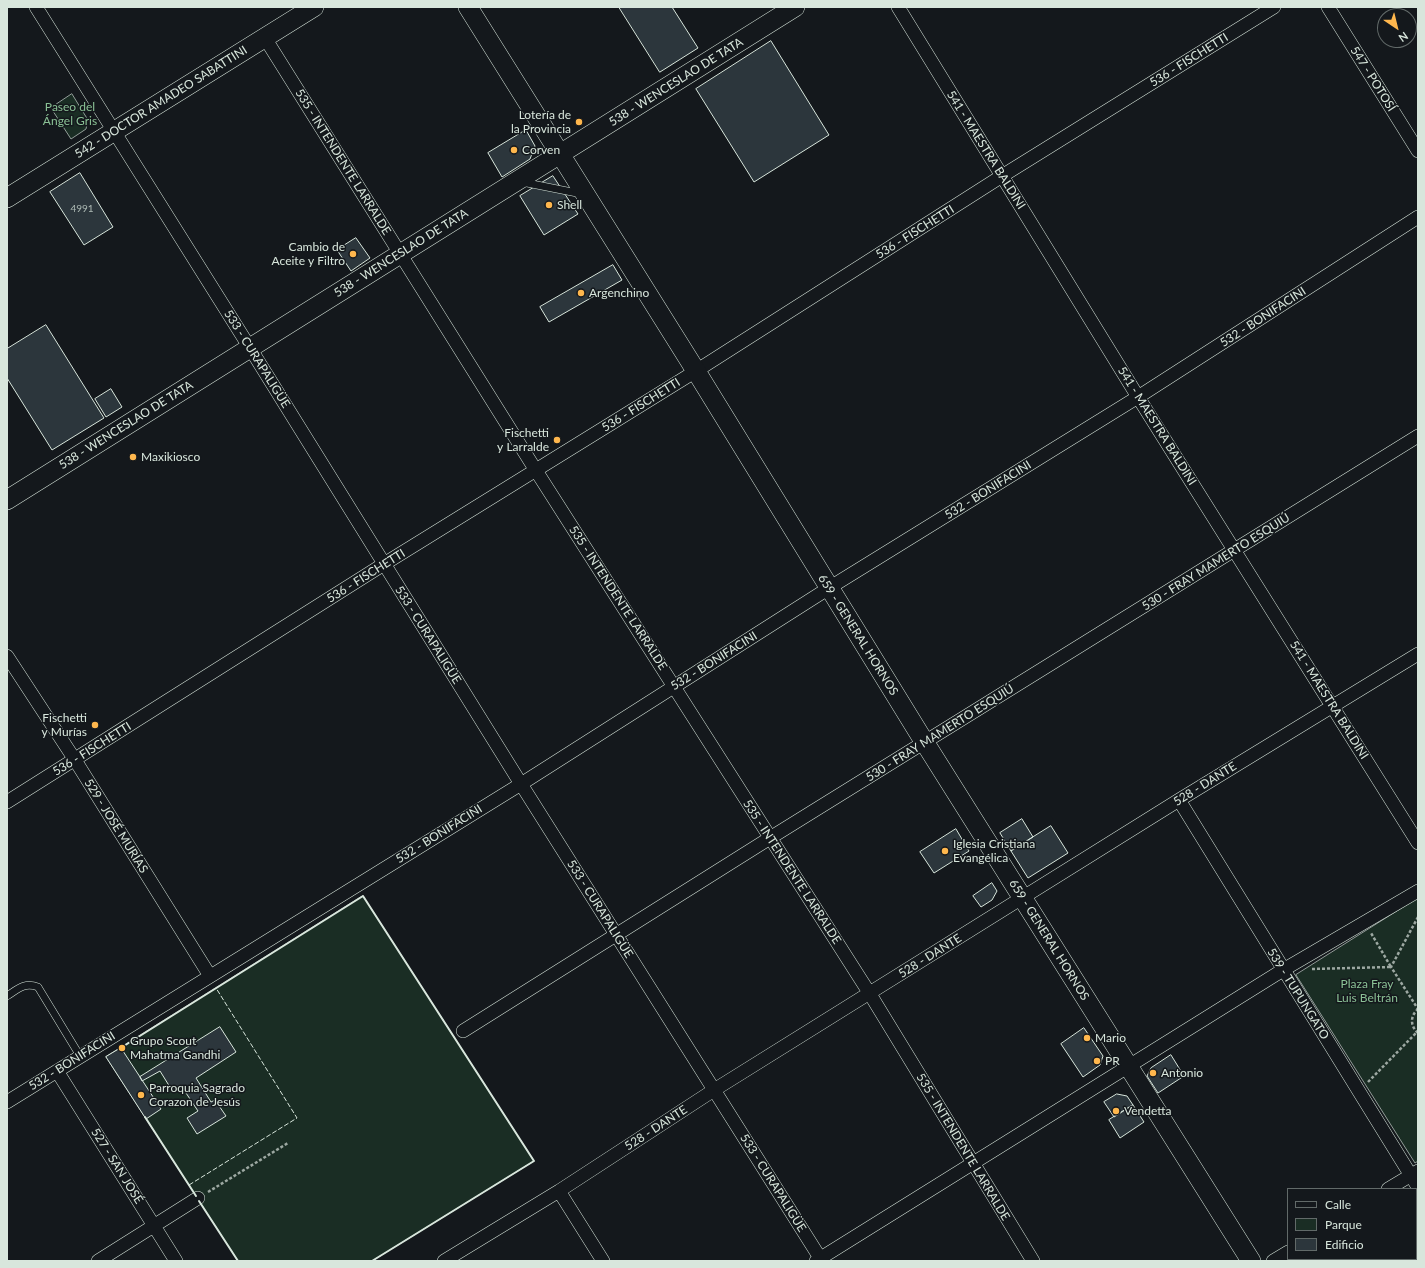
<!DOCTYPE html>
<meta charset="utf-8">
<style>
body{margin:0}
#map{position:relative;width:1425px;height:1268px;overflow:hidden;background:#14181c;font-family:Lato,sans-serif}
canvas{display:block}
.frame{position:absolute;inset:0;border:8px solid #d8e6dc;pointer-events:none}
.legend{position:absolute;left:1287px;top:1188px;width:130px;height:72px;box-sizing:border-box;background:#14181c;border:1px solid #626a69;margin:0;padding:5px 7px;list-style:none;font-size:12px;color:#d8e6dc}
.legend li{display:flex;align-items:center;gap:8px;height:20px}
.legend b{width:20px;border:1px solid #626a69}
.north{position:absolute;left:1377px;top:8px;width:40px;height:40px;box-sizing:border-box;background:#14181c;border:1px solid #626a69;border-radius:50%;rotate:145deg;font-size:11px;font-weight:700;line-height:16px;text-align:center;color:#d8e6dc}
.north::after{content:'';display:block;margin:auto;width:14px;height:18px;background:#ffb74d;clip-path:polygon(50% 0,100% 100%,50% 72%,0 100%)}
</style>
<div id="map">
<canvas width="1425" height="1268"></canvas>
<div class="frame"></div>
<ul class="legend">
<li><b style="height:5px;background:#14181c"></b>Calle</li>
<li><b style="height:11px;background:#1a2d24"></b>Parque</li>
<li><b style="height:11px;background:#2c363c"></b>Edificio</li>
</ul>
<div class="north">N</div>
</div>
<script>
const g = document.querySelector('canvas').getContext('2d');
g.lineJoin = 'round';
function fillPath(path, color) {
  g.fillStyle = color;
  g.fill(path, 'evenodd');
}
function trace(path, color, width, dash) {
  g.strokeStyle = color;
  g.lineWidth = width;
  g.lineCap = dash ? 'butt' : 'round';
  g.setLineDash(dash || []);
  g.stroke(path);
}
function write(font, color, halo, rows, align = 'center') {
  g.font = font + ' Lato,sans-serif';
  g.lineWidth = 3;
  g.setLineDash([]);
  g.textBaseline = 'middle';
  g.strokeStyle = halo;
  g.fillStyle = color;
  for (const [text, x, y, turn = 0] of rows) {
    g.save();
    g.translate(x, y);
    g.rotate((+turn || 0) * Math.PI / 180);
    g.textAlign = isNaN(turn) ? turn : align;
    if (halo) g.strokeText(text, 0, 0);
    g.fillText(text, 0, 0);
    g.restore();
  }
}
const green = new Path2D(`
 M72 94 88 120 86 129 71 139 51 108Z
 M363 896 534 1161 372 1261H238L106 1057Z
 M1418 898V1161L1415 1163 1296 975Z`);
fillPath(green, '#1a2d24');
trace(green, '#939e99', 1);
const building = new Path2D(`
 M619 7H672L698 48 660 72Z
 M771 41 829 135 754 182 696 89Z
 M526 130 535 146 530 159 502 177 488 153Z
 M80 173 113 227 84 245 50 192Z
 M553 176 578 214 544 235 520 196Z
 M356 238 370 258 351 271 337 250Z
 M613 265 622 280 549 322 540 307Z
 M46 325 104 418 52 450 7 378V349Z
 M111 389 122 407 106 417 95 399Z
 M1022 819 1033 837 1011 851 1000 833Z
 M1051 826 1068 853 1028 878 1011 851Z
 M956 829 969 851 934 873 920 852Z
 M992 883 997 891 992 900 981 907 973 896Z
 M220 1027 236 1052 196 1078 211 1102 215 1100 226 1116 197 1134 187 1118 198 1111 182 1087 173 1092 160 1071 142 1081 140 1077Z
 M1084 1028 1103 1056 1100 1065 1083 1077 1061 1044Z
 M121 1048 161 1109 146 1119 106 1057Z
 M1171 1055 1184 1076 1158 1093 1147 1076 1151 1068Z
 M1117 1094 1127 1096 1133 1105 1114 1117 1104 1102Z
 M1133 1105 1144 1122 1120 1138 1109 1120Z`);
fillPath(building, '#2c363c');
trace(building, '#d8e6dc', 1);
const lane = new Path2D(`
 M522 182 582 194
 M7 996C18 989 24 982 38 987L80 1056`);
const street = new Path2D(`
 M36 7 250 348 521 784 822 1261
 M898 7 1138 397 1418 843
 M1328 7 1418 151
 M265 38 535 469 870 994 1033 1261
 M7 656 75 760 210 976
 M1179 800 1418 1187
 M7 802 384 564 696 371 1002 176 1274 7
 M463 1031 770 838 1418 436
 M57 1071 176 1261
 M7 1102 521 784 829 588 1138 397 1418 217
 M1388 1189 1418 1171
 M559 1191 603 1261
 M98 1261 198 1198
 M444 1261 559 1191 714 1090 1179 800 1418 654
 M816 1261 1283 970 1418 891
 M1273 1261 1288 1252`);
const secondary = new Path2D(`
 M468 7 696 371 925 743 1251 1261
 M7 198 314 7
 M7 500 795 7`);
trace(lane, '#d8e6dc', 8);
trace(street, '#d8e6dc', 14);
trace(secondary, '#d8e6dc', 20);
trace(new Path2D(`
 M1418 917 1391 967 1418 1009
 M1312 969 1391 967 1371 933
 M1418 1033C1410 1026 1410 1016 1418 1009
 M1368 1082 1417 1032
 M208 1192 288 1143`), '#9da8a2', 2.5, [3, 2]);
trace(lane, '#14181c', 7);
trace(street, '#14181c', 13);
trace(secondary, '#14181c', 19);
trace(new Path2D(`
 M189 1185 297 1118 216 988`), '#d8e6dc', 1, [5, 2]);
trace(new Path2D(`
 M119 1049 363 896 534 1161 372 1261
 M145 1117 196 1196
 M199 1201 238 1261`), '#d8e6dc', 2);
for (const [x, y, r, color] of [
 [579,122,4,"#ffb74d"],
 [514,150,4,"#ffb74d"],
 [549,205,4,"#ffb74d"],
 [353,254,4,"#ffb74d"],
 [581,293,4,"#ffb74d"],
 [557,440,4,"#ffb74d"],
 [133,457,4,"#ffb74d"],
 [95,725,4,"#ffb74d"],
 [945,851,4,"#ffb74d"],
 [1087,1038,4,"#ffb74d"],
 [122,1048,4,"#ffb74d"],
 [1097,1061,4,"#ffb74d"],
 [1153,1073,4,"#ffb74d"],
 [141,1095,4,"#ffb74d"],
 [1116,1111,4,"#ffb74d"]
]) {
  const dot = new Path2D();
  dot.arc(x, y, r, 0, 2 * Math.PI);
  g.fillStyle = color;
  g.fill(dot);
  trace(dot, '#14181c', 1.5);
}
write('10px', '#adbab4', null, [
 ["4991",82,209]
]);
write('12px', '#d8e6dc', '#14181c', [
 ["536 - FISCHETTI",1189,60,-32],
 ["547 - POTOSÍ",1373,79,58],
 ["538 - WENCESLAO DE TATA",676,82,-32],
 ["542 - DOCTOR AMADEO SABATTINI",161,102,-32],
 ["541 - MAESTRA BALDINI",986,150,58],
 ["535 - INTENDENTE LARRALDE",343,162,58],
 ["536 - FISCHETTI",915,232,-32],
 ["538 - WENCESLAO DE TATA",401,253,-32],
 ["532 - BONIFACINI",1263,317,-33],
 ["533 - CURAPALIGÜE",257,359,58],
 ["536 - FISCHETTI",641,405,-32],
 ["538 - WENCESLAO DE TATA",126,425,-32],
 ["541 - MAESTRA BALDINI",1157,426,58],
 ["532 - BONIFACINI",988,490,-32],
 ["530 - FRAY MAMERTO ESQUIÚ",1216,562,-32],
 ["536 - FISCHETTI",366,576,-32],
 ["535 - INTENDENTE LARRALDE",618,598,57],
 ["533 - CURAPALIGÜE",428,635,58],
 ["659 - GENERAL HORNOS",858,635,58],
 ["532 - BONIFACINI",714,661,-32],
 ["541 - MAESTRA BALDINI",1329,700,58],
 ["530 - FRAY MAMERTO ESQUIÚ",940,733,-32],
 ["536 - FISCHETTI",92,749,-32],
 ["528 - DANTE",1205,784,-32],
 ["529 - JOSÉ MURÍAS",116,826,58],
 ["532 - BONIFACINI",439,834,-32],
 ["535 - INTENDENTE LARRALDE",792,872,57],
 ["533 - CURAPALIGÜE",600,909,58],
 ["659 - GENERAL HORNOS",1049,940,58],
 ["528 - DANTE",930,956,-32],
 ["539 - TUPUNGATO",1298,994,58],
 ["532 - BONIFACINI",72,1061,-32],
 ["528 - DANTE",656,1128,-33],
 ["535 - INTENDENTE LARRALDE",963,1147,59],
 ["527 - SAN JOSÉ",117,1166,58],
 ["533 - CURAPALIGÜE",773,1183,58]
]);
write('12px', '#8ac095', '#14181c', [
 ["Paseo del",70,107],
 ["Ángel Gris",70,121],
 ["Plaza Fray",1367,984],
 ["Luis Beltrán",1367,998]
]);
write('12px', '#d8e6dc', '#14181c', [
 ["Lotería de",571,115,"right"],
 ["la Provincia",571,129,"right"],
 ["Corven",522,150],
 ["Shell",557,205],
 ["Cambio de",345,247,"right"],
 ["Aceite y Filtro",345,261,"right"],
 ["Argenchino",589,293],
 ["Fischetti",549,433,"right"],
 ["y Larralde",549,447,"right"],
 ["Maxikiosco",141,457],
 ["Fischetti",87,718,"right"],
 ["y Murías",87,732,"right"],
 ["Iglesia Cristiana",953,844],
 ["Evangélica",953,858],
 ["Mario",1095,1038],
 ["Grupo Scout",130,1041],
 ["Mahatma Gandhi",130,1055],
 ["PR",1105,1061],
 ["Antonio",1161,1073],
 ["Parroquia Sagrado",149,1088],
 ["Corazon de Jesús",149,1102],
 ["Vendetta",1124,1111]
], 'left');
</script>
